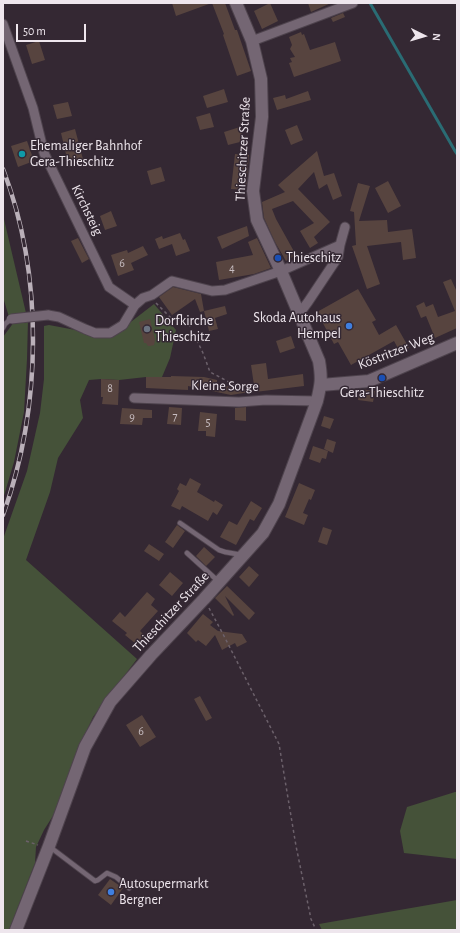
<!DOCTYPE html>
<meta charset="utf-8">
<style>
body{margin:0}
#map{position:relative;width:460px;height:933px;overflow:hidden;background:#342833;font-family:"Alegreya Sans",sans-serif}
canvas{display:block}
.frame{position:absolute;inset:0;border:4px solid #eee6ed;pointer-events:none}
.north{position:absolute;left:404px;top:16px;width:40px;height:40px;-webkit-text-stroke:3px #342833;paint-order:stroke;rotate:95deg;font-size:11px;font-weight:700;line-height:16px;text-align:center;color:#eee6ed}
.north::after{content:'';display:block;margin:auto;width:14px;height:18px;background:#eee6ed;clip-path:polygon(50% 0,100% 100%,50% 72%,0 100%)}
.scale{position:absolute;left:16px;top:24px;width:70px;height:18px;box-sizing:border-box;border:2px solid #eee6ed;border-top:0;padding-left:5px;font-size:12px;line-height:14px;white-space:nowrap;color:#eee6ed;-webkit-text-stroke:3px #342833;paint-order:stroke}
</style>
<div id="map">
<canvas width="460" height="933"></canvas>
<div class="frame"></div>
<div class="north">N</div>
<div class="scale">50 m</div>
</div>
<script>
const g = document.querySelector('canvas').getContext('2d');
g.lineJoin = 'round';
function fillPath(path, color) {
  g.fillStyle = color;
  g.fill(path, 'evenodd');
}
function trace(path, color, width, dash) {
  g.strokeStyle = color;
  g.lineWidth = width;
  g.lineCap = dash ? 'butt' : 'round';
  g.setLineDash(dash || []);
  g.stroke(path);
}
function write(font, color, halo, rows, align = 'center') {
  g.font = font + ' "Alegreya Sans",sans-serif';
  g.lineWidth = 3;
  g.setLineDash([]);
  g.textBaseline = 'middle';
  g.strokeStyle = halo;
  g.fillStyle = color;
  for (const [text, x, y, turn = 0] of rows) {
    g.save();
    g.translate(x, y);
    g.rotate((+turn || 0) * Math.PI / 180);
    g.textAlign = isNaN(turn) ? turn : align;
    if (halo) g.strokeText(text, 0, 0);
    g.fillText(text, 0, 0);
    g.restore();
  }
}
fillPath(new Path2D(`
 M3 215 26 313H19L9 317 3 297Z
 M154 304 176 330 170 358 162 377H146L119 380 101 379 89 380 80 400 83 418 58 458 50 492 26 560 137 659 93 717 81 743 56 811 44 830 36 847 35 863 9 930H3V539L27 471 40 413 44 379V326L49 325 97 334 123 328Z
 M28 320 27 359 24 412 14 462 3 499V337L14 322Z
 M455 792H457V859L404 853 400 831 407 807Z
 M457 900V930H322L319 924Z`), '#455239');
trace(new Path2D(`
 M370 3 455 151 457 154`), '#2a6c74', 3);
fillPath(new Path2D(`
 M172 3H208L209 4 176 16Z
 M212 3H225L235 30H237L251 71 237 76 223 35 224 34Z
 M270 3 278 21 262 29 254 11Z
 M308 3H331L311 12Z
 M343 13 345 17 333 22 331 18Z
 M301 32 302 35 304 34 310 50 335 42 341 61 294 77 289 63 292 62 290 58 295 57 290 49 292 45 289 37Z
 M39 41 45 60 32 64 26 45Z
 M224 89 228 102 207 108 203 96Z
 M308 91 311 100 277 110 273 98 285 95 286 99Z
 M68 102 72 116 57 119 53 105Z
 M210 113 214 127 200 130 196 117Z
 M297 125 303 140 291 145 285 130Z
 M240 127 244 141 228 145 224 132Z
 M75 129 84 163 69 167 61 133Z
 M27 141 34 161 18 167 11 146Z
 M317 151 324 176 334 173 342 196 333 200 327 184 319 189 314 172 298 189 330 222 314 237 318 243 310 248 300 231 314 223 293 201 272 209 276 219 296 255 286 261 275 242 264 218 262 202 285 192 278 185Z
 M235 154 249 155 246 190 231 189Z
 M161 167 165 181 151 185 147 171Z
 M388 181 401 206 388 213 375 188Z
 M358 183 370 186 359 221 387 220 388 232 412 229 416 258 403 260 401 242 367 246 380 284 367 289 352 246 356 245 354 212 350 211Z
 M111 211 117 226 105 230 100 216Z
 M247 226 249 236 222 249 217 237Z
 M180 233 183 240 185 239 190 251 176 256 172 244 159 249 155 239 162 236 163 239Z
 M78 238 89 259 82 263 71 241Z
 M257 238 271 268 254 274 219 280 216 262 253 255 248 242Z
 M143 246 148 255 131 263 134 270 118 276 111 255 127 250 128 253Z
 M451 279 457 292V328L435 338 426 316 421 318 416 306 424 302 426 307 433 304 438 317 455 311 443 282Z
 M173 287 201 294 204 311 225 306 227 314 215 318 218 329 209 331 204 311 200 312 195 299 172 315 159 297Z
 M358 289 376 320 372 322 379 335 396 325 409 348 400 352 394 341 351 365 338 342 334 344 317 312Z
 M150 319 155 340 154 345 150 346H148L146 343H144L139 322Z
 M291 336 295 348 280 353 276 341Z
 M266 363 268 379 303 374 304 386 255 392 251 365Z
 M171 376 204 377 217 380V384L250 391V392L231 395 188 386V390L146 388V377H171Z
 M101 379 119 380 118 405 102 404 103 397H101Z
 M360 389 375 391 373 402 358 400Z
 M169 407 182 408 181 425 167 424Z
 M246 407V421L235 420V408Z
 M122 408 152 410V418H143L142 425 120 424Z
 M200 412 217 414 215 437 206 436V431H198Z
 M324 416 334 419 330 429 321 426Z
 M327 439 336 442 333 453 324 449Z
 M313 446 328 451 326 459 322 458 320 463 309 459Z
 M190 478 201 484 197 492 214 502 215 500 223 505 217 515 213 512 208 521 182 506 180 510 171 506 179 491 177 489 180 483 186 486Z
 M299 483 315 490 311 500 309 499 303 513 308 515 304 525 285 517Z
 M251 501 262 508 254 521 250 519 236 545 220 537 229 521 237 525Z
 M177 525 185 531 173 548 165 542Z
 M323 527 332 530 327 545 318 542Z
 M149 544 164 554 159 561 144 551Z
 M204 547 215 557 206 566 196 556Z
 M249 566 259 575 249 587 239 577Z
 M170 572 183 583 172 596 159 585Z
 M227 586 255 613 249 620 225 596 234 615 233 616 215 598Z
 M147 592 155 599 151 605 158 611 140 631 144 635 136 644 125 635 127 633 112 621 120 612 125 617Z
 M203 614 213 622 210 625 218 631 242 634 247 642 237 647 235 643 222 650 215 635 206 646 198 640 196 642 187 633Z
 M200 696 212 718 206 721 194 699Z
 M142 715 156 737 140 747 126 725Z
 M110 879 123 888 111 905 98 895Z`), '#57443f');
const lane = new Path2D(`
 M3 328 5 324 11 319
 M180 523 219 550 225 552 242 555
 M187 553 218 581
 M50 847 95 881 98 880 107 873 116 877 129 888`);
const street = new Path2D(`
 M3 24 33 108 44 153 109 287 135 305
 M252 41 353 3
 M299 314 308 302 338 257 340 245
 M48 315 59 317 85 329 95 333H110L123 325 135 305 143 298 152 295 172 281 212 291 225 290 281 271 340 245 345 227
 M134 398 239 402 266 400 317 401`);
const secondary = new Path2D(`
 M321 385 369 381 457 343
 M16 930 49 846 85 747 110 702 151 655 204 599 263 533 279 504 317 401C321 384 322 379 319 361L281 271 257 220 253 191 262 117 261 79 252 41 236 3`);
trace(lane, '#4e434d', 6);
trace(street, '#4e434d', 11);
trace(secondary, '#4e434d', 14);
trace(new Path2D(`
 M156 303 172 319 187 320 203 353 210 372 248 392
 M209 608 224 636 279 744 296 846 311 919 316 930
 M26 841 38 845`), '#6c616b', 1.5, [3, 3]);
trace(lane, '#746673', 4.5);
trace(street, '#746673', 9);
trace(secondary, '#746673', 12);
const rail = new Path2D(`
 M3 169C44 276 42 407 3 515`);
trace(rail, '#bab0b9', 4.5);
trace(rail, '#342833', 3, [9]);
const streetBridge = new Path2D(`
 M11 319 48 315`);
trace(streetBridge, '#4e434d', 11, []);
trace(streetBridge, '#746673', 9);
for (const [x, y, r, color] of [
 [22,154,4,"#0f9aa8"],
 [278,258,4,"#1a4fb4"],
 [349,326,4,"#3f7fe0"],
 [147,329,4,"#6b7280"],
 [382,378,4,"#1a4fb4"],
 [111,892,4,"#3f7fe0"]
]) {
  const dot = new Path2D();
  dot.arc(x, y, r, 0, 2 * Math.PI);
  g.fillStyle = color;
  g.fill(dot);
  trace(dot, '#342833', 1.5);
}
write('12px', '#c8bec2', null, [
 ["6",122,263],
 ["4",232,268],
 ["8",110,388],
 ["7",175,416],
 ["9",132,417],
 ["5",208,422],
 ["6",141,731]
]);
write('14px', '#eee6ed', '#342833', [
 ["Ehemaliger Bahnhof",30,146],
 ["Gera-Thieschitz",30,162],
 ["Thieschitz",286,258],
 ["Skoda Autohaus",341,318,"right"],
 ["Hempel",341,334,"right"],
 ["Dorfkirche",155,321],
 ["Thieschitz",155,337],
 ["Gera-Thieschitz",382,393,"center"],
 ["Autosupermarkt",119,884],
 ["Bergner",119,900]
], 'left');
write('14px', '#eee6ed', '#342833', [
 ["Thieschitzer Straße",243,149,-87],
 ["Kirchsteig",87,210,64],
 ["Köstritzer Weg",396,351,-21],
 ["Kleine Sorge",225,386,1],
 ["Thieschitzer Straße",171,612,-47]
]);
</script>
